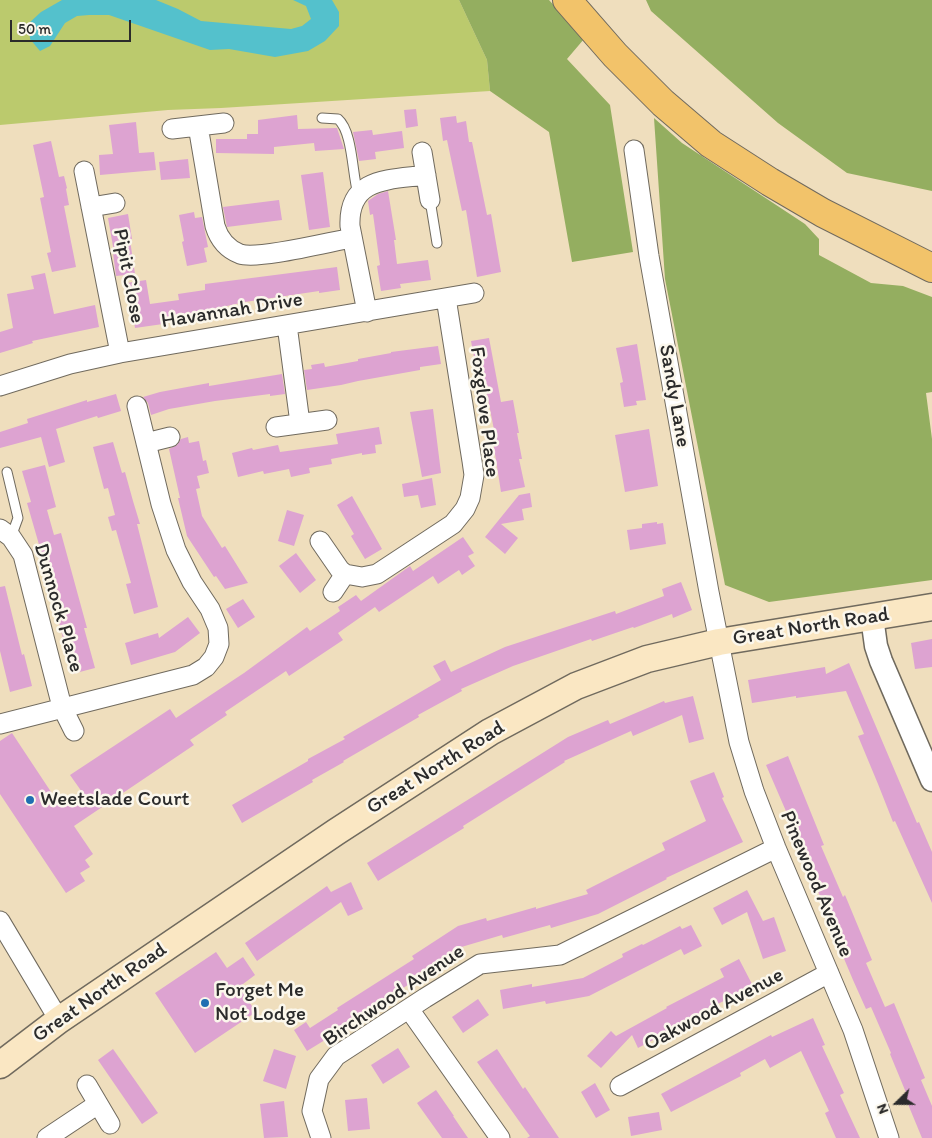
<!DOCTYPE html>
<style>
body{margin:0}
#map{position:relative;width:932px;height:1138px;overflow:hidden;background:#efdebd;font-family:Itim,sans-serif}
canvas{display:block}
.north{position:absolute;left:872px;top:1078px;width:50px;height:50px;-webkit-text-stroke:4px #fbf7ec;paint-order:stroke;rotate:248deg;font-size:14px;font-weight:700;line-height:20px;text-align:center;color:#2b2b2b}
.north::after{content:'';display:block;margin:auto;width:18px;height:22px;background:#2b2b2b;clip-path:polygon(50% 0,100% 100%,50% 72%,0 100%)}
.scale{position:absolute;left:10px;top:20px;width:121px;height:22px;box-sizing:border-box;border:2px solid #2b2b2b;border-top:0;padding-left:6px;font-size:15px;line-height:18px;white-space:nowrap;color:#2b2b2b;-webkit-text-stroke:4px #fbf7ec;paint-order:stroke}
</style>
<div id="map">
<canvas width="932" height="1138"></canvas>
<div class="north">N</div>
<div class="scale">50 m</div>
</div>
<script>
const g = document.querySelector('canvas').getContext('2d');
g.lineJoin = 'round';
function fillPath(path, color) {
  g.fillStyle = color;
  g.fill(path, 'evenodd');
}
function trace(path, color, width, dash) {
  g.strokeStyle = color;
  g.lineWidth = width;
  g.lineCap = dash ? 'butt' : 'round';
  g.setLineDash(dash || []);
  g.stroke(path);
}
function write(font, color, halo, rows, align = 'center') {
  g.font = font + ' Itim,sans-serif';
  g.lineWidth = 5;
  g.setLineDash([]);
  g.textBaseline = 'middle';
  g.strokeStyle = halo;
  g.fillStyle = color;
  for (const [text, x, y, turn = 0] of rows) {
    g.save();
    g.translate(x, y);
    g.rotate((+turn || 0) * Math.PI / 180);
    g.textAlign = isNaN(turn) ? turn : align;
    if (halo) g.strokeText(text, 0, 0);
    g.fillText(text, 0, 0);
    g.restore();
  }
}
fillPath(new Path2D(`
 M0 0H459L487 60 490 91 221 108 168 110 0 125Z`), '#bbca6d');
fillPath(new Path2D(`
 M459 0H549L584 39 567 59 610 105 633 252 572 262 549 132 490 91 487 60Z
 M646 0H932V191L847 173 778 123 651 11Z
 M654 118 682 143 805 224 819 239V255L871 283 903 286 932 297V392L926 393 932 439V580L769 602 725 585 665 279Z`), '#94ae60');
fillPath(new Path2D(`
 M62 0H156L178 9 201 21 291 29 302 26 311 19 306 6 293 0H332L339 12V26L325 41 308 51 275 57 229 49 210 50 109 15H89L77 16 65 23 50 46 40 51 30 39 29 23 41 12Z`), '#54c1cc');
fillPath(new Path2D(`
 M416 109 418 126 406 128 404 110Z
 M297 115 298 129 337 128 344 149 315 151 314 143 274 147V154L216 153V139H247V134H258V120Z
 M456 116 457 123 466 121 469 142H472L487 215 491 214 501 272 477 277 466 210 462 211 447 140 443 141 440 118Z
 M136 122 139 153 154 152 156 170 100 175 99 155 113 154 109 125Z
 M372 130 373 135 402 131 404 148 375 152 376 159 359 161 353 132Z
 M51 141 59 177 64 176 67 188 66 189 69 205 64 206 76 267 52 272 47 253 51 252 40 198 44 197 33 145Z
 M188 159 190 178 161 180 159 162Z
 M323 172 330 227 309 230 301 175Z
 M388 191 396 240H394L397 264 428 260 431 280 400 284 401 288 381 291 377 266 380 265 373 214 370 215 368 201 378 194Z
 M279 200 282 220 227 227 223 207Z
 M194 212 195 218 202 217 208 247 204 248 207 262 187 266 182 242 184 241 179 215Z
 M128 214 132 239 130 240 135 274 116 276 113 253 114 252 108 218Z
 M337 267 340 290 319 293V291L245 302 204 311 205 316 162 322 163 324 135 328 131 301H129L127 283 146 280 150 304 179 300 178 294 205 290V284Z
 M45 273 54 314 95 305 99 327 32 341 33 343 0 353V332L13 328 7 294 34 289 31 276Z
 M489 338 501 402 513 400 519 433H517L522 459H519L525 487 501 492 493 441 496 440 487 394 481 395 471 341Z
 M637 344 646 400 636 401 637 405 624 407 620 383 623 382 616 348Z
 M438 346 441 364 420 367V370L358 381 341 385 307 390 304 370 312 369 311 365 324 363 325 367 358 361V359L391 353V352Z
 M282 374 285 394 270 396V394L215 401 169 409 151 415 148 403 143 397 160 392 209 383V386Z
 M116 394 121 411 98 418 97 416 56 429 65 462 49 467 41 437 0 448V432L28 423 27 419 87 400V402Z
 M433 409 441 473 422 477 410 412Z
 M379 427 382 444 375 445 376 453 362 455V453L331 459 332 464 309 468 310 473 291 477 289 469 264 474 263 471 238 477 232 453 252 448 253 450 278 445 280 452 338 444 336 434Z
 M649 429 658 486 625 492 615 435Z
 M188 437 189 443 199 441 203 461 206 460 209 473 197 476 200 488 196 489 202 516 222 548 225 546 248 583 225 589 216 576 214 577 187 536 178 498H180L169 449 177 445 181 439Z
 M113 442 122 473 125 472 133 501 140 524H137L158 607 134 614 126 584 131 583 116 530 112 531 108 517 115 515 108 488 104 489 93 447Z
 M45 465 56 507 47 510 54 535 61 533 87 628H84L95 668 72 674 54 603 59 602 46 554 42 555 27 503 31 502 22 471Z
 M432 478 436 505 421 508 418 495 404 497 402 484Z
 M530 493 532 507 522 509 524 520 501 524 518 538 505 554 485 537 519 495Z
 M352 496 382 549 365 559 351 536 354 534 337 505Z
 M287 510 304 515 294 546 278 541Z
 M657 522V524L663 523 666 544 630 550 627 530 642 528V524Z
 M463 537 474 553 468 556 475 566 462 575 459 570 438 584 433 576 379 612 375 607 338 633 343 640 289 676 286 671 225 712 227 715 190 740 194 745 74 826 93 854 85 860 90 867 80 873 85 881 66 893 0 794V741L12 733 61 807 82 792 70 775 170 709 176 718 244 673 307 627 310 631 340 611 338 607 356 595 361 601 410 566 413 571Z
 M296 553 316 580 300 593 279 566Z
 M681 582 692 610 673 618 672 614 634 628 633 627 592 641 591 639 513 666 461 689 462 691 418 715 419 717 343 761 344 762 312 780 313 782 242 823 232 805 308 761V759L345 739 343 737 441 680 433 666 445 660 451 672 505 647 615 611 616 614 664 596 662 589Z
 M5 586 22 655 24 654 32 686 10 692 0 651V587Z
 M243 599 255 617 238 628 226 609Z
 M188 617 200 633 175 652 131 665 125 643 158 633 159 638Z
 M932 639V667L915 669 911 643Z
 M849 663 917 823 919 822 932 852V903L895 821 893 822 878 784 858 736 864 734 846 691 796 698V696L752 703 748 680 825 667 826 674Z
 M693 696 704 739 689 743 682 715 633 736 631 731 564 761 565 762 463 826 464 828 378 881 367 863 568 737 608 720 610 724 664 701 665 703Z
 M788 756 824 845 821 846 843 897 845 895 872 960 866 963 885 1007 894 1003 925 1078 921 1080 932 1106V1138H922L905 1097 907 1095 890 1054 891 1053 871 1007 866 1009 853 980 837 942 839 941 806 863 808 862 766 765Z
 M714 772 724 797 722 798 743 842 666 878 667 879 598 914 551 928 550 925 503 938 502 935 458 948 409 979 411 983 337 1030 338 1032 307 1051 294 1030 306 1022 310 1028 338 1010 337 1008 414 959 412 956 458 926 486 918 487 921 536 907V909L588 894 586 890 665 850 662 843 706 821 690 781Z
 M351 882 363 909 348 916 341 902 257 961 245 943 327 886 331 892Z
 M747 890 763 921 774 917 786 951 763 959 747 912 722 925 713 908Z
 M691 925 702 946 684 955 681 949 589 996 546 1004 545 1001 503 1009 500 990 532 984V987L583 978 623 957 622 954 642 944 643 945 680 926 682 929Z
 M216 952 227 968 243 957 255 975 239 987 256 1012 195 1053 155 993Z
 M739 959 753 986 667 1030 668 1032 638 1048 632 1035 601 1068 587 1056 611 1031 616 1036 667 1008 666 1007 724 977 720 969Z
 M478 999 489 1015 463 1033 452 1017Z
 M813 1018 825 1045 822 1046 844 1093 840 1095 860 1138H836L825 1113 829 1111 801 1051 770 1068 765 1059 740 1073 741 1076 671 1112 661 1094 771 1035 772 1037Z
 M398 1048 410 1067 383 1084 371 1065Z
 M113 1049 158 1113 142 1124 98 1060Z
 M274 1049 296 1056 286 1089 263 1081Z
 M497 1049 523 1089 525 1087 559 1138H527L530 1136 524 1128 477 1062Z
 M595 1083 610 1110 596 1118 581 1092Z
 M436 1090 454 1116H453L468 1138H442L417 1103Z
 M367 1098 370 1129 348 1131 345 1100Z
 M284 1101 288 1137 264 1138 260 1104Z
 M659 1112 662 1130 631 1136 628 1117Z`), '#dda3d1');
const service = new Path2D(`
 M322 118 338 119C353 132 352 174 358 194
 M430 200 437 243
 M7 472 18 518 11 537`);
const minor = new Path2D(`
 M198 126 215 226C219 239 227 249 240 254 258 260 329 242 352 238
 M172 129 224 123
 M634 150 649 256 709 592 739 742 754 791 776 848 853 1030 889 1138
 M422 152 430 200
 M84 171 120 353
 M91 207 115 203
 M367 312 350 226C348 177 389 180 426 175
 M287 325 300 423
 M0 386 70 364 120 353 474 293
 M276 427 327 420
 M146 443 170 437
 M0 529 11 537 23 555 62 707 74 731
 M320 541 340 570 345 574 333 592
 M345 574 362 577 377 574 453 524 465 509 470 498 474 475 472 461 446 298
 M0 724 193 675 206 667 214 657 219 644 218 628 210 609 192 582 176 550 161 504 137 406
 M0 921 59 1020
 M409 1009 500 1138
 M87 1085 110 1124
 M620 1086 829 973
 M47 1138 98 1104
 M321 1138 312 1111 319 1079 336 1056 425 998 480 964 560 955 776 848`);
const tertiary = new Path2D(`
 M872 617 876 646 881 661 932 780`);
const secondary = new Path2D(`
 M0 1065 59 1020 336 832 490 732 576 686 647 659 719 642 932 607`);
const primary = new Path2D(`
 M567 0 615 55 663 103 711 144 770 182 823 213 932 268`);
trace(service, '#706a5e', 11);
trace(minor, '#706a5e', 21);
trace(tertiary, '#706a5e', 25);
trace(secondary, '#706a5e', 29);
trace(primary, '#706a5e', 30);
trace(service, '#fff', 9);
trace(minor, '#fff', 19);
trace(tertiary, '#fff', 22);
trace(secondary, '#fae7c3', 26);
trace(primary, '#f2c36a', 28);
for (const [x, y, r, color] of [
 [30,800,5,"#1f6fb2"],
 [205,1003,5,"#1f6fb2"]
]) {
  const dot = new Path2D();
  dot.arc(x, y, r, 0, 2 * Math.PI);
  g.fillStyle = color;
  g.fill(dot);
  trace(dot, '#fbf7ec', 2);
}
write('21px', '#2b2b2b', '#fbf7ec', [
 ["Pipit Close",128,276,79],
 ["Havannah Drive",232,311,-9],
 ["Sandy Lane",674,396,80],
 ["Foxglove Place",484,412,83],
 ["Dunnock Place",58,608,74],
 ["Great North Road",811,627,-9],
 ["Great North Road",436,768,-32],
 ["Pinewood Avenue",816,884,67],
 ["Great North Road",100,993,-35],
 ["Birchwood Avenue",394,996,-34],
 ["Oakwood Avenue",714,1010,-28]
]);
write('21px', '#2b2b2b', '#fbf7ec', [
 ["Weetslade Court",40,800],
 ["Forget Me",215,991],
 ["Not Lodge",215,1015]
], 'left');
</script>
